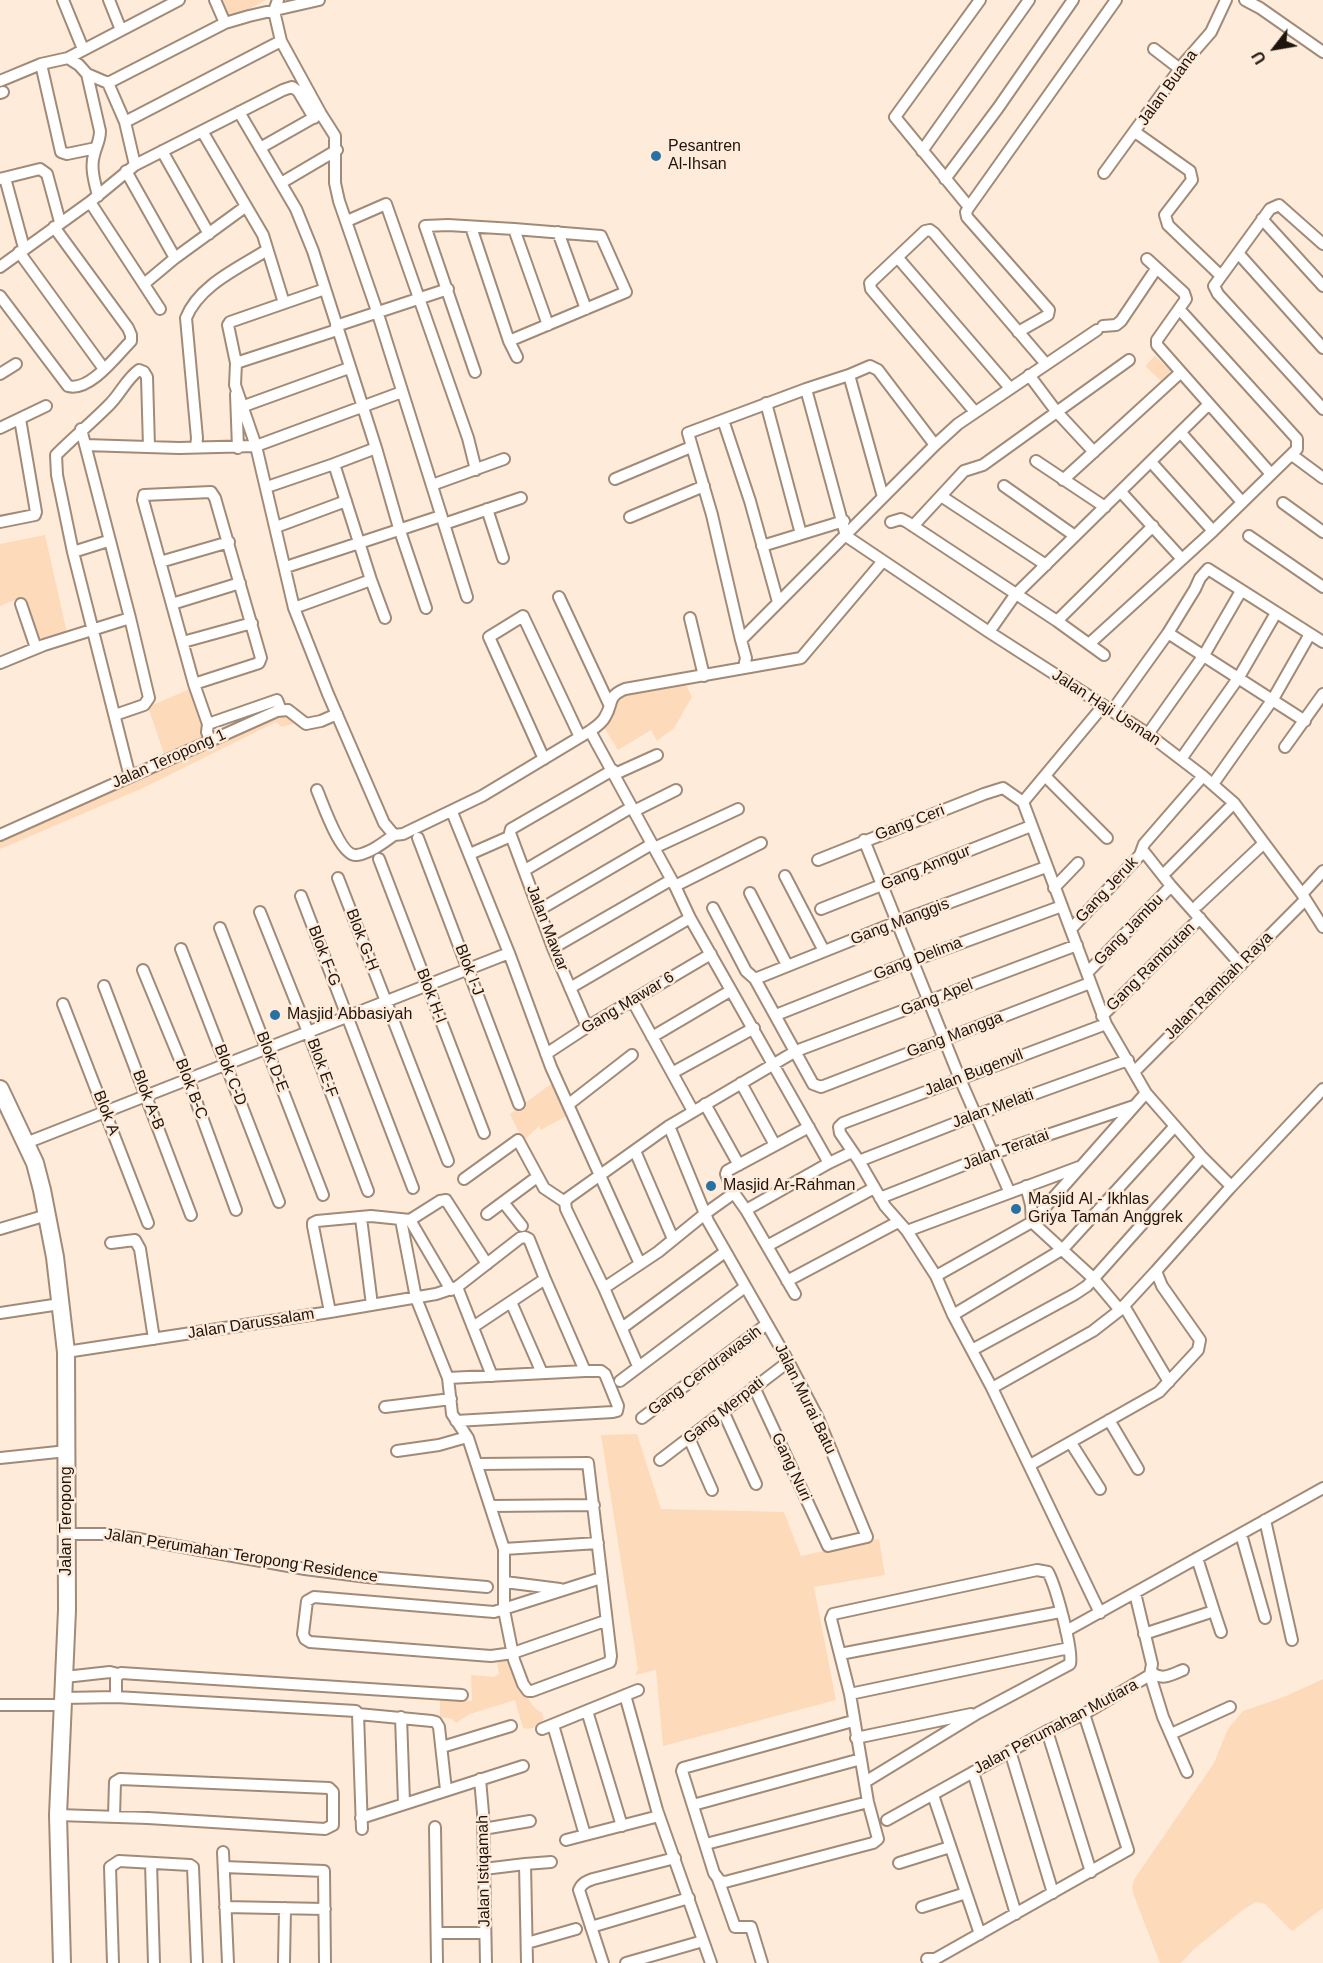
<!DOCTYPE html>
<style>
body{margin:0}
#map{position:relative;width:1323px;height:1963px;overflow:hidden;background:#ffebda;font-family:Helvetica,sans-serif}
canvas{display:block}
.north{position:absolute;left:1245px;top:18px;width:60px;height:60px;-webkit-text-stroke:4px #ffebda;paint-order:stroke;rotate:239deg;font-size:16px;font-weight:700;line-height:24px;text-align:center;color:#1d150e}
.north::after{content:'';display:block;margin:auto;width:21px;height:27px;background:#1d150e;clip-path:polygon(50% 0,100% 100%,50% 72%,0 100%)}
</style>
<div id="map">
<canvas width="1323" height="1963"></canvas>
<div class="north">U</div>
</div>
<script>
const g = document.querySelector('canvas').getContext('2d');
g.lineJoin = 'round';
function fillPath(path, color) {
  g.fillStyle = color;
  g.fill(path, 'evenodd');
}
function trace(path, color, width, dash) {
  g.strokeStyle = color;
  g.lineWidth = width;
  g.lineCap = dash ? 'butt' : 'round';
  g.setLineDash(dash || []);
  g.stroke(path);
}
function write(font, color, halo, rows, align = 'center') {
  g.font = font + ' Helvetica,sans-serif';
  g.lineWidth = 5;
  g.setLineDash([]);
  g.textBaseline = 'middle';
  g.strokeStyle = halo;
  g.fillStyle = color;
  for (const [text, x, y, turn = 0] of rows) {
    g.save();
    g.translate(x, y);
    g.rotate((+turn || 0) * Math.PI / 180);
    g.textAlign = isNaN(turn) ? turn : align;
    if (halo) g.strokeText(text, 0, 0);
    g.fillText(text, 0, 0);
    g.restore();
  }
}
fillPath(new Path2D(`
 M212 0H266L239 15 226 18Z
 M1155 356 1171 371 1161 381 1145 366Z
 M45 535 67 633 39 644 22 597 0 606V544Z
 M685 683 692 697 674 728 657 741 651 730 618 750 605 729 597 733 617 696Z
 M190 689 206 736 168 754H164L148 707Z
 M280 714 289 715 295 723 282 727 276 722 143 788 0 849V837Z
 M554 1082 568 1115 541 1130 539 1126 523 1141 510 1114Z
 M637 1434 661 1509 784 1512 801 1556 879 1539 885 1575 814 1587 836 1700 663 1746 656 1670 635 1675 638 1669 601 1435Z
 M510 1658 529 1700 534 1707 542 1713 544 1719C539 1725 531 1731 523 1728L515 1700 470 1714 456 1723 452 1719 440 1717V1701L442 1698 472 1701 471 1675 494 1677 499 1674 497 1663Z
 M1323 1679V1908L1292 1931 1265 1904 1256 1902 1244 1909 1194 1949 1181 1963H1160L1134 1896 1132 1887 1135 1878 1214 1763 1228 1729 1243 1711 1284 1697Z`), '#fddaba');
const minor = new Path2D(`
 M63 0 83 49
 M109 0 121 30
 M215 0 225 23
 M278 0 274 11 281 41 321 114 335 136V183L339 201 377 311 467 597
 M980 0 895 117 969 207 1116 0
 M1245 0 1260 8 1323 52
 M1154 49 1180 69
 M68 58 179 0
 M41 64 61 152 67 154 96 148
 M87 74 108 83 125 122 281 41
 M0 81 41 64 68 58 79 65 87 74 100 131C100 141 96 146 94 155 90 168 95 183 98 196
 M108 83 225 23 249 16 319 0
 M0 93 3 92
 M239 112 296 209 313 251 376 448 399 528 426 608
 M125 122 135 165
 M202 131 263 235 284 303
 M1135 132 1190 171 1192 180 1165 215 1168 225 1221 276
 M260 148 320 114
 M162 151 209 234
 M922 151 1029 0
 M126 171 175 258
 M1104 173 1184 63 1211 32 1226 0
 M5 178 24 248
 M0 179 40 169 47 174 60 222
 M945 179 998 108 1073 0
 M281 183 337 150
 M90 202 160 309
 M969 207 966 212 967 217 1049 310 1048 315 1018 332
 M1262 219 1323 286
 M347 221 386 204 468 438 476 470
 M471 227 509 341 517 357
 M514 229 548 325
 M558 232 586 309
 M1323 244 1279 205 1270 209 1214 286 1218 294 1323 409
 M19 252 104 369
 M1238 253 1323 348
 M898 258 1010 388
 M1147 259 1184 293 1186 299 1157 340V345L1271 474
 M0 267 90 202 135 165 283 90 292 87 298 91 314 118
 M144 284 175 258 245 207
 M325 289 230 322 228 325 236 363 235 385 256 446 294 608 328 694 384 823 394 835 403 834 482 796 590 731C596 727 602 723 605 717 614 703 606 697 625 689L801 658 883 561
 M0 296 68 386C90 392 117 355 131 341V335L128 328 54 227
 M336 326 448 289
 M1103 326 1116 325 1121 321 1156 269
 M236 363 337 330
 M475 372 425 226 448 225 514 229 601 236 626 292 509 341
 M0 374 16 364
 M849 375 870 366 878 370 935 445
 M1029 375 1056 411 1094 452
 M806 389 849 375 883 497
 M236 394 238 448
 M766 403 801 534
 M244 406 349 368
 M975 412 871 289 870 283 925 231 930 230 934 233 1046 364
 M723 420 750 501 778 602
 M0 428 46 406
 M1181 433 1242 502
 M85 445 179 448 256 446 402 392
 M196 447 197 438 186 318C199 285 239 268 267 250
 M376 448 334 464 371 580 385 618
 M1292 455 1323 478
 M1036 461 1105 507
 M1151 462 1213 531
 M615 479 691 447
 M1063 480 1180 373
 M432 485 504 459
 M1004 486 1075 536
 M267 487 334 464
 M1121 492 1182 559
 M941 496 1046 565
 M1283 503 1323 532
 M487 509 503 558
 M630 517 704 486
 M0 522 35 515 36 512 20 419
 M891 522 901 519 907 522 1057 621 1104 655
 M444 524 521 498
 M913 526 964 471 983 465 1129 360
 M276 527 346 501
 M846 536 989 632 1148 734 1203 776 1234 803 1302 894 1323 927
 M1249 536 1323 587
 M762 546 844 521
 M73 552 108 541
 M160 562 229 542
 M286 567 441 516
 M559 597 609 704
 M21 604 36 648
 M172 604 240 583
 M294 608 371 580
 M690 618 704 676
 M1057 621 1153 526
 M989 632 1015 595 1209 404
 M1168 633 1305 721
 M741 640 712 515 688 433 806 389 846 536
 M183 642 252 623
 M1089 644 1213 531 1297 449V439L1180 310
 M0 663 44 645 130 618 81 429
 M744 667 746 658 741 640 935 445 958 424 1097 330
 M194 684 259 663 261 658 215 498 211 492 144 495 143 500 194 684 208 724 207 732 210 740
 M1112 711 1168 633 1195 589 1200 578 1208 569 1323 642
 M115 715 144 705 149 698 130 618
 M208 724 277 700 281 710
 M590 731 675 886 690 918 829 1163
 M1148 734 1204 655 1241 591
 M1285 747 1323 694
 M544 759 489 637 523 616 580 737
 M1181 759 1239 677 1276 613
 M615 774 657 755
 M1045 776 1107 838
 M130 777 73 552 57 475 56 455C73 438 91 423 108 406 120 395 126 379 139 370L144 372 147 377 149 447
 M1213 784 1273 699 1310 634
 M317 790C323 804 341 858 357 855 370 853 383 843 394 835
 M1023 802 1103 706
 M634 811 676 790
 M452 812 509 953 551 1067 640 1264
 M0 835 277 711 288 710 306 724 321 721 337 714
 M418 838 519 1104
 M864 840 960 1079 1009 1191
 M654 848 738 809
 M470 854 511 836
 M1140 855 1144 844 1203 776
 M379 859 484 1133
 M818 860 984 794 1003 788 1023 802 1106 1024 1146 1093 1202 1157 1231 1186
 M525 870 632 807
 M1167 871 1234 803
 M785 876 824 951
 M338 878 448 1161
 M675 886 761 843
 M1054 888 1078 863
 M750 893 787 965
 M1302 894 1323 871
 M301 896 413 1188
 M1198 905 1263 844
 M713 908 746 971 755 979 813 1084 821 1087 1090 983
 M821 909 1031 826
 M539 910 652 844
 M260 912 308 1032 368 1191
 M220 928 323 1195
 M1071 929 1140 855 1145 853 1171 886 1241 965
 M553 948 671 880
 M181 949 279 1202
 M143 970 188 1079 236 1210
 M1087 973 1171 886
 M755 979 897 922 1046 867
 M104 986 191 1215
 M570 988 690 918
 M632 1000 693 1111
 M63 1004 148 1223
 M776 1015 912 961 1062 906
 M1102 1016 1200 918
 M587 1027 553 948 510 833 511 829 613 770
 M652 1037 730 991
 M546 1054 587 1027 711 954
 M1134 1072 1305 900
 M672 1073 754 1028
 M741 1083 775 1145
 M569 1104 632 1055
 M705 1104 739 1165
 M669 1126 708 1221 787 1359 817 1416 867 1537 828 1546 754 1387
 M26 1143 509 953
 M635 1151 673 1239
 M859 1161 976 1115 1128 1060
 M464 1179 518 1140 544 1188 565 1202
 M1026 1186 1031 1205 1032 1222 1093 1278 1120 1310
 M880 1198 994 1153 1134 1106
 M503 1202 522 1226
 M746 1210 829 1163 852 1152
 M487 1214 537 1177
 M361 1218 372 1305
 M401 1220 416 1298 448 1378 452 1414 468 1438 504 1549V1610L514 1660 523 1684 528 1691H532L610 1662 611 1656 588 1463 478 1464
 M410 1220 440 1201 446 1200 487 1264
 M0 1229 47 1215
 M907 1231 1079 1167
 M111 1243 135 1240 140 1249 154 1339
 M767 1246 874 1188
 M936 1276 1032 1222 1146 1093
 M787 1281 898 1222
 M457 1287 520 1238 525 1237 529 1239 545 1279
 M604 1288 658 1252 706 1213 734 1193
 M795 1294 746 1210 734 1193 726 1174 727 1171 809 1127
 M511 1302 542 1373
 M1124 1306 1169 1382
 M330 1312 313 1226V1223L317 1221 371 1216 410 1220 451 1290
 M0 1313 60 1304
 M953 1315 1063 1249 1175 1126
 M473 1327 545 1279 585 1371
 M622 1328 725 1252
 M972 1350 1075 1294 1087 1286 1202 1157
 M66 1352 330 1312 436 1294 457 1287 492 1376
 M638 1366 604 1288 566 1209 565 1202 568 1198 669 1126 796 1051 1077 945
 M448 1378 585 1371H601L605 1374 618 1406 617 1411 613 1412 456 1421
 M620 1381 745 1287
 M992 1388 1093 1331 1120 1310 1156 1271
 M385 1407 451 1399
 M723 1411 756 1484
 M642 1418 767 1324
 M1109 1420 1138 1469
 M689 1438 712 1490
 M1071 1443 1100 1489
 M397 1451 439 1445 467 1437
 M0 1458 67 1451
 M660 1460 788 1362
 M1030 1465 1159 1392 1198 1350 1200 1340 1162 1286 1156 1271 1229 1189 1323 1089
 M491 1506 594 1505
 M1265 1520 1292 1640
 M68 1534H105L133 1538 305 1569 367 1577 487 1587
 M1241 1534 1265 1618
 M504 1549 598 1543
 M601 1578 494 1612 314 1597 307 1601 303 1634 305 1639 310 1642 491 1656 513 1653 605 1621
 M505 1582 560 1589
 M1214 1611 1221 1632
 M1100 1613 992 1388 953 1315 936 1276 907 1231 885 1206 859 1161 840 1133 839 1127 843 1123 1106 1024
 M1066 1631 1323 1488
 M1144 1634 1214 1611 1197 1558
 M840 1654 1060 1612
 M1151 1672C1162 1681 1171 1675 1183 1670
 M1150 1675 1163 1717 1187 1772
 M65 1677 110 1672 118 1674
 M850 1694 1069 1648
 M625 1695 657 1810 711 1963
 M116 1697V1677L121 1673 462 1695
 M63 1698 116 1697 356 1711 358 1714 432 1721 436 1722 439 1727 446 1790
 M0 1705H63
 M587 1711 622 1826
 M358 1714 362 1829
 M401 1717 404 1803
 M853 1721 683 1768 682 1771 714 1873 720 1881 725 1882 873 1843 878 1839 868 1802 850 1694 831 1619 833 1614 1037 1570 1048 1572C1056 1587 1073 1649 1070 1664L978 1713 865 1782
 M553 1725 585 1835
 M542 1729 638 1690
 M1047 1731 1091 1872
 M1171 1734 1230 1707
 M856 1738 971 1714
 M442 1747 511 1726
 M1010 1751 1053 1893
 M973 1772 1016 1914
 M480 1779 483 1813 486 1963
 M933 1795 980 1934
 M693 1805 861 1759
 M58 1815 148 1818 325 1829 333 1825V1792L329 1788 120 1779 115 1782 114 1816
 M361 1818 523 1766
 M887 1820 1047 1731 1084 1714 1150 1675 1152 1664 1135 1593
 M435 1827 437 1963
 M483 1829 530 1821
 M566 1840 659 1816
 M706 1844 868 1802
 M223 1852 228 1963
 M151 1863 154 1963
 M899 1863 950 1847
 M525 1864 551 1862
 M224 1867 324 1871 325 1963
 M484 1869 525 1864 527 1963
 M718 1879 735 1927H751L762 1963
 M225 1907 325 1909
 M922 1907 966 1893
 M591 1927 689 1898
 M437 1933H485
 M527 1943 576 1929
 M927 1959H935L1128 1850 1084 1714
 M113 1963 110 1867 119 1861 190 1865 193 1867 197 1963
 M284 1963 285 1908
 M603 1963 579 1890C582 1883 587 1881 593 1879L675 1858
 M626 1963 703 1941`);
const primary = new Path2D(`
 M0 1089 35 1163 42 1190 55 1257 66 1352 67 1610 58 1815 62 1963`);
trace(minor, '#a18b78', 14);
trace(primary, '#a18b78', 20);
trace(minor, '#fff', 10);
trace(primary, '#fff', 16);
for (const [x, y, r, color] of [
 [656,156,6,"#2772a5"],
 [275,1015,6,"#2772a5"],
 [711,1186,6,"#2772a5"],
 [1016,1209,6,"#2772a5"]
]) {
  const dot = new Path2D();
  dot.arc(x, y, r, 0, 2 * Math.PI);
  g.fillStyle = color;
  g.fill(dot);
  trace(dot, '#ffebda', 2);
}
write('16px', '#1d150e', '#ffebda', [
 ["Jalan Buana",1168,88,-54],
 ["Jalan Haji Usman",1106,708,33],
 ["Jalan Teropong 1",169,759,-24],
 ["Gang Ceri",910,823,-21],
 ["Gang Anngur",926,868,-22],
 ["Gang Jeruk",1107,890,-47],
 ["Gang Manggis",900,922,-21],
 ["Jalan Mawar",547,928,69],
 ["Gang Jambu",1129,930,-46],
 ["Blok G-H",362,940,69],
 ["Blok F-G",324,956,69],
 ["Gang Delima",918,959,-21],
 ["Gang Rambutan",1151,967,-45],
 ["Blok I-J",469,970,69],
 ["Jalan Rambah Raya",1219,986,-45],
 ["Blok H-I",431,996,69],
 ["Gang Apel",937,998,-21],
 ["Gang Mawar 6",628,1003,-31],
 ["Gang Mangga",955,1035,-21],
 ["Blok D-E",272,1062,69],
 ["Blok E-F",322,1068,70],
 ["Jalan Bugenvil",974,1073,-21],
 ["Blok C-D",230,1075,69],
 ["Blok B-C",191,1089,69],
 ["Blok A-B",148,1100,69],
 ["Jalan Melati",993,1109,-20],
 ["Blok A",106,1113,69],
 ["Jalan Teratai",1006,1150,-20],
 ["Jalan Darussalam",251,1324,-9],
 ["Gang Cendrawasih",705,1371,-37],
 ["Jalan Murai Batu",805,1399,64],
 ["Gang Merpati",724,1411,-38],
 ["Gang Nuri",791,1467,65],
 ["Jalan Teropong",67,1521,-90],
 ["Jalan Perumahan Teropong Residence",241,1556,9],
 ["Jalan Perumahan Mutiara",1056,1727,-28],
 ["Jalan Istiqamah",484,1871,-91]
]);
write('16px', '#1d150e', '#ffebda', [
 ["Pesantren",668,147],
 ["Al-Ihsan",668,165],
 ["Masjid Abbasiyah",287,1015],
 ["Masjid Ar-Rahman",723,1186],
 ["Masjid Al - Ikhlas",1028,1200],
 ["Griya Taman Anggrek",1028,1218]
], 'left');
</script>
